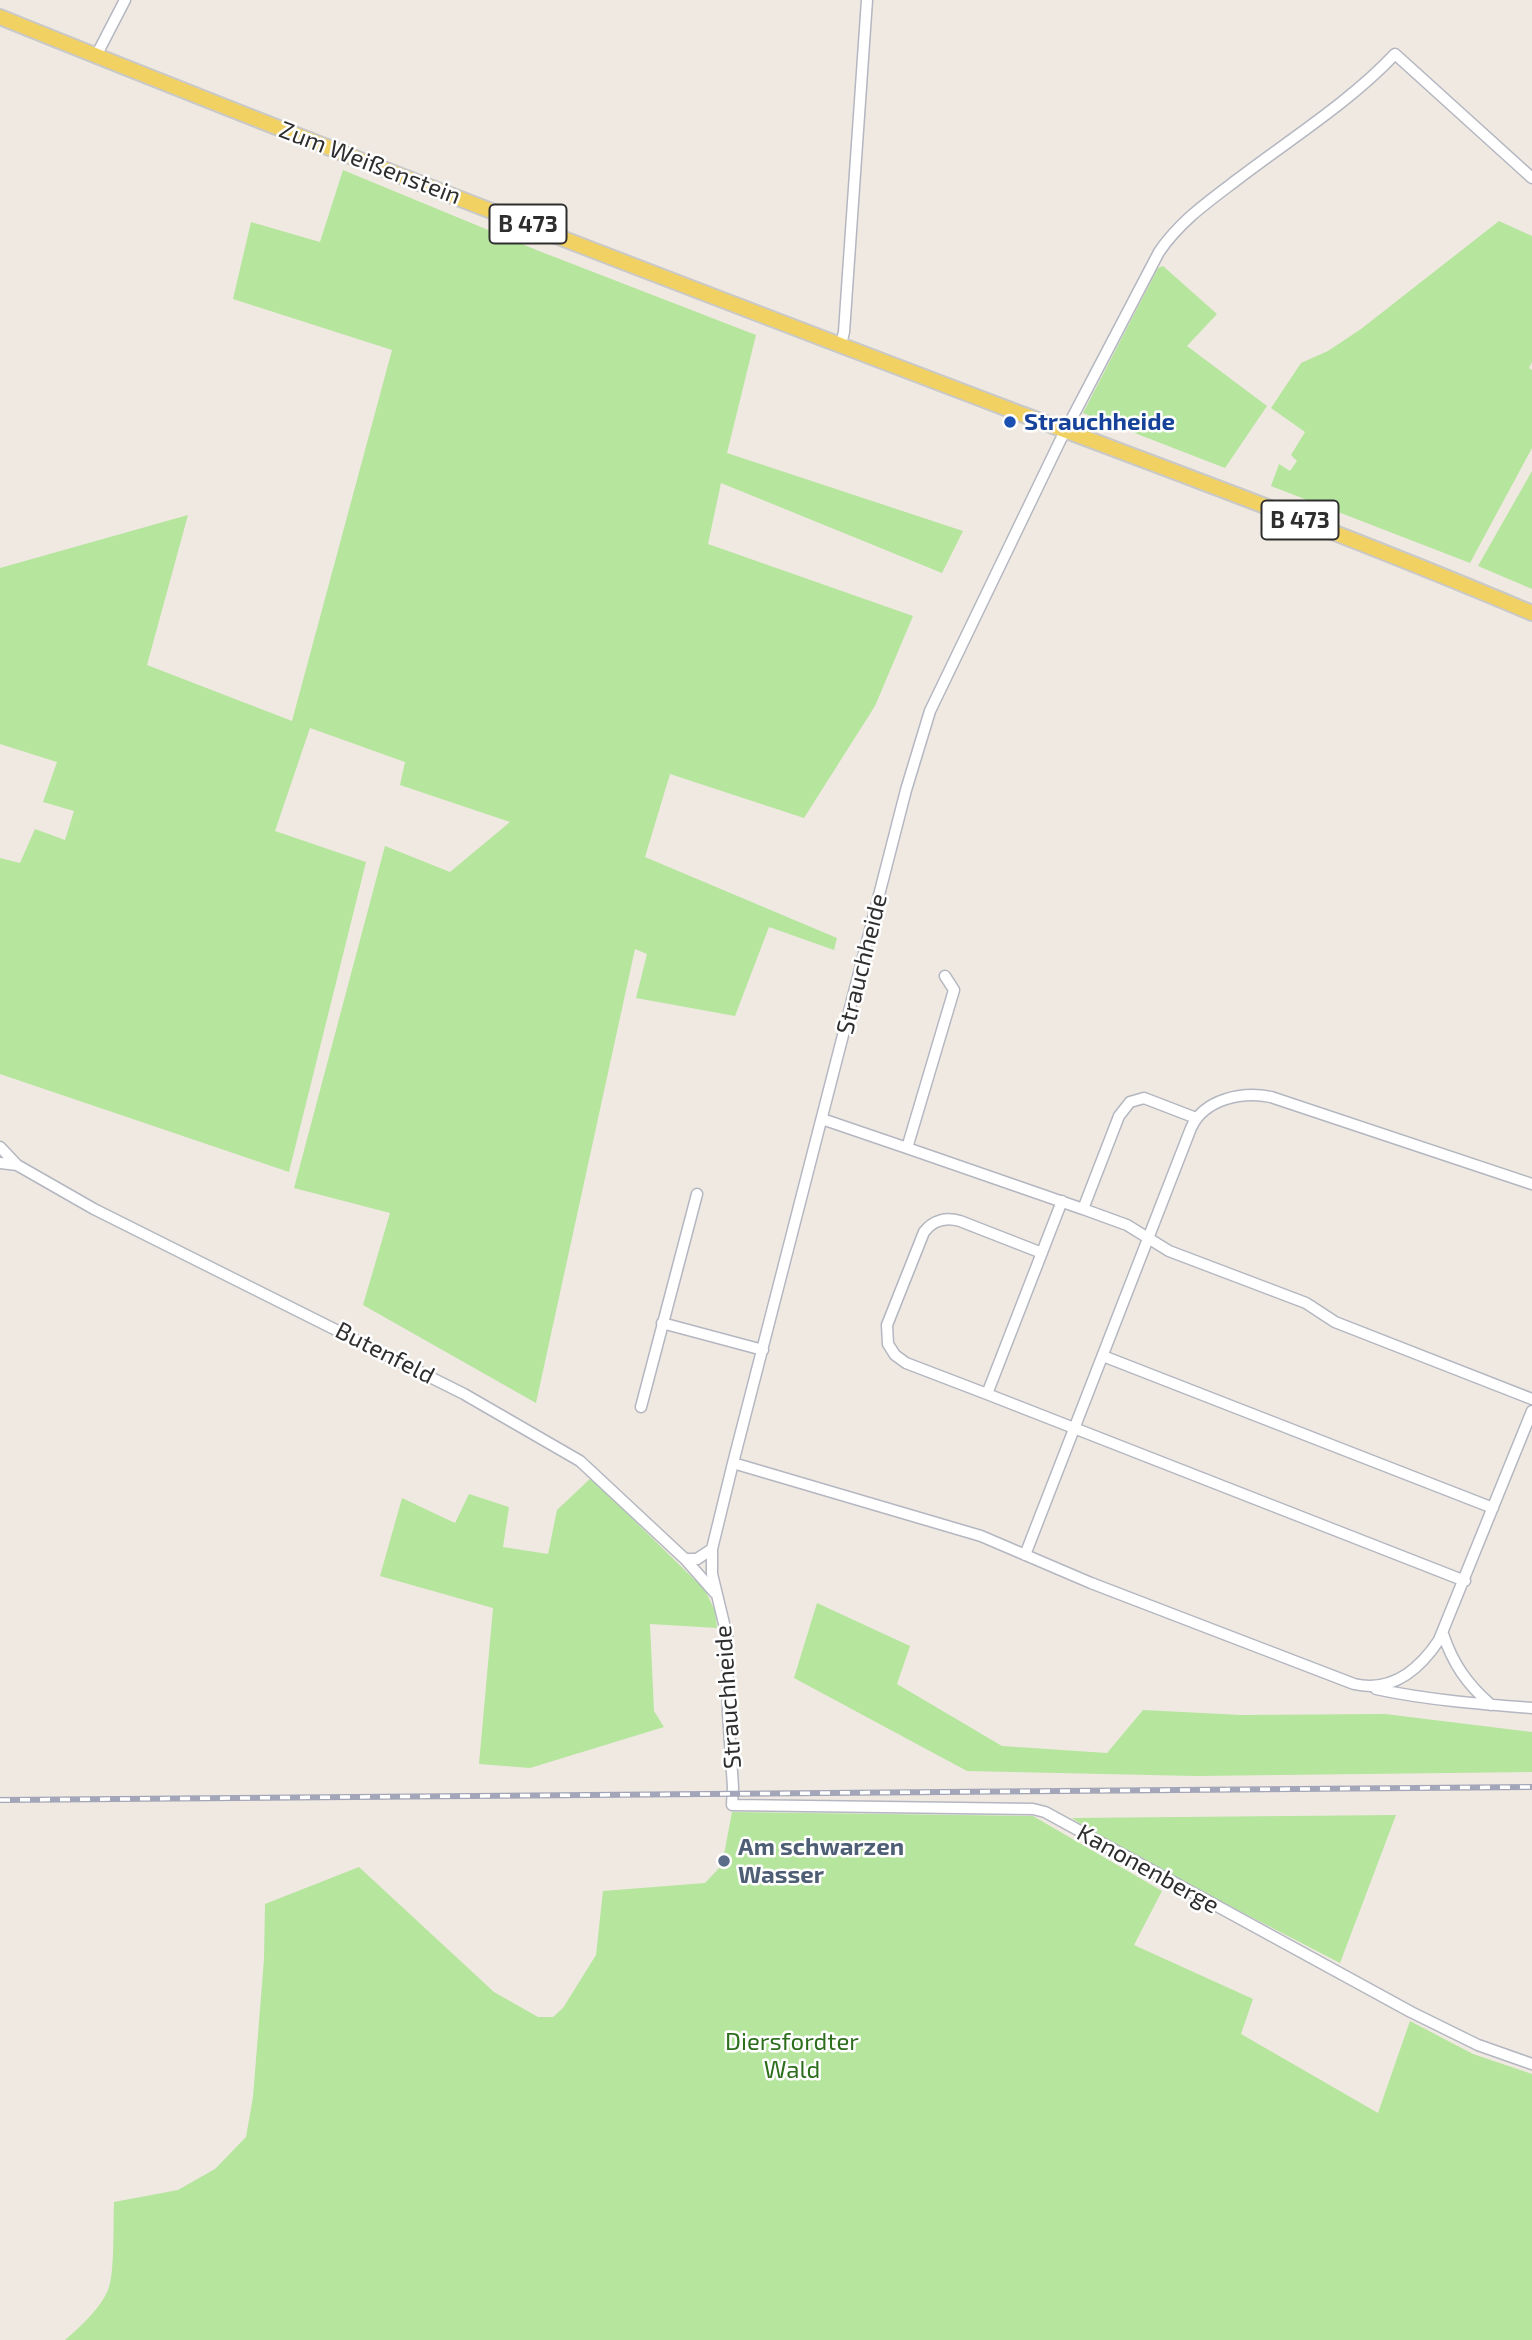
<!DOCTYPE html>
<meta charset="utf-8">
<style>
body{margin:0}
canvas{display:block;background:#efe9e1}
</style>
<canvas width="1532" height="2340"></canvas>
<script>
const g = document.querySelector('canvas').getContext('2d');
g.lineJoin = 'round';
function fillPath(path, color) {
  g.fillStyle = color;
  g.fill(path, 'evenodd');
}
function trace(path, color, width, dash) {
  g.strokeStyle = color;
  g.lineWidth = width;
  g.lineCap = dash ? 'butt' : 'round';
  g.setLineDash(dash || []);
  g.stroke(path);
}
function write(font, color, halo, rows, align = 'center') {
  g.font = font + ' "Exo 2",sans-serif';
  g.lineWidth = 5;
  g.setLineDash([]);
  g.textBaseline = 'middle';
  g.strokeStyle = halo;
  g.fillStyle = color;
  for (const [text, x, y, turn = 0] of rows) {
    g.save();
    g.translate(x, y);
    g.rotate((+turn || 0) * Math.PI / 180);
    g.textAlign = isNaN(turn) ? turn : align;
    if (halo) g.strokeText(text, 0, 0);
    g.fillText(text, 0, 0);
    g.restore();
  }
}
fillPath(new Path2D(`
 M343 170 539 251 756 335 727 453 963 531 942 573 721 483 708 544 913 616 875 706 804 818 670 774 645 857 837 938 834 950 769 927 735 1016 636 998 647 954 635 949 536 1403 363 1305 390 1213 294 1188 385 846 450 872 510 822 400 785 405 762 310 728 275 831 366 862 289 1172 0 1074V858L20 863 35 829 65 840 74 811 43 802 57 762 0 744V568L188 515 147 665 292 721 392 350 233 299 251 222 320 242Z
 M1499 221 1532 236V362L1529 368 1532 370V448L1470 563 1271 486 1279 464 1290 471 1297 461 1291 455 1305 432 1271 408 1301 363 1328 351 1361 329Z
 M1163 266 1217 314 1187 346 1267 406 1225 468 1083 413 1158 268Z
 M1532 471V589L1478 566Z
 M591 1478 705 1590 715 1611 717 1628 650 1624 654 1711 664 1727 530 1768 479 1764 493 1608 380 1576 402 1498 455 1523 469 1494 509 1507 503 1547 548 1554 557 1510Z
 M817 1603 910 1646 897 1684 1002 1746 1107 1753 1143 1710 1241 1715 1385 1714 1532 1732V1772L1195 1776 967 1771 794 1678Z
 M732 1812 1033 1816 1162 1891 1134 1945 1253 1999 1241 2034 1378 2113 1410 2021 1473 2054 1532 2074V2340H65C80 2327 100 2309 108 2290 115 2274 113 2222 114 2202L178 2190 215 2169 246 2137 253 2097 264 1959 265 1904 359 1867 494 1992 538 2017H553L563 2008 596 1955 603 1891 705 1883 722 1865Z
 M1396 1815 1340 1963 1112 1845 1072 1818Z`), '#b6e59e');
const street = new Path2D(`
 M96 56 125 0
 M1532 178 1395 54C1351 101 1289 140 1238 179 1209 201 1180 221 1159 252L1060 441 930 711 906 790 733 1463 712 1549V1574L727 1636 728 1713 733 1787 732 1805 1033 1809 1045 1812 1411 2012 1478 2045 1532 2064
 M841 344 844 332 867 0
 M1196 1118 1144 1098 1130 1102 1119 1116 1083 1209 1127 1225 1169 1251 1306 1303 1335 1322 1532 1399
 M822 1119 907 1148 954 990 945 976
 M0 1147 17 1165 94 1209 464 1394 580 1461 685 1559 715 1593
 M907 1148 1083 1209
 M0 1163 17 1165
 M1062 1201 987 1394 1465 1581
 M662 1323 763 1350
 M1103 1356 1493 1508
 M987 1394 906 1363 895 1355 888 1344 887 1325 924 1232C933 1220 946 1217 960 1221L1042 1253
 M641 1407 697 1194
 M733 1463 981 1536 1091 1583 1354 1684C1392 1693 1419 1670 1439 1640L1532 1411
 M1025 1555 1191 1128C1204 1099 1242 1091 1271 1097L1532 1184
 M685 1559H697L712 1549
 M1443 1634C1453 1664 1467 1684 1491 1705
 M1376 1689C1428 1700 1480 1704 1532 1708`);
const primary = new Path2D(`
 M0 17C337 153 677 283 1016 412 1189 477 1362 541 1532 613`);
trace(street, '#b4b7c1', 13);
trace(primary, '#c9c9c9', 18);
trace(street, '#fff', 10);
trace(primary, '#f2d163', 14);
const rail = new Path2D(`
 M0 1800 1532 1787`);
trace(rail, '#a3a6b8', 6);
trace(rail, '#fff', 3.5, [10]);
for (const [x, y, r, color] of [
 [1010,422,7,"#1a4fb4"],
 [724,1861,7,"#5c6f8a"]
]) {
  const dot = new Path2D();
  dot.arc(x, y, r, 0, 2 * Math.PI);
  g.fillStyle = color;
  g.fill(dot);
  trace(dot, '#fff', 2.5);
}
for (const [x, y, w] of [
 [528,224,77],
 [1300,520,77]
]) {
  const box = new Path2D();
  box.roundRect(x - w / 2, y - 19.5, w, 39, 5);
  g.fillStyle = '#fff';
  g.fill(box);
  trace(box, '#2e2e2e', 2);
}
write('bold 23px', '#2e2e2e', null, [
 ["B 473",528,224],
 ["B 473",1300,520]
]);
write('24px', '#2e2e2e', '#fff', [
 ["Zum Weißenstein",370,163,21],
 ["Strauchheide",862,964,-76],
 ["Butenfeld",385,1353,27],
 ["Strauchheide",728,1697,-94],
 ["Kanonenberge",1148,1869,29]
]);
write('bold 24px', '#164399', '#fff', [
 ["Strauchheide",1024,422]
], 'left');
write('bold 24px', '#4e5e75', '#fff', [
 ["Am schwarzen",738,1847],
 ["Wasser",738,1875]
], 'left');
write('24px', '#2c6e1b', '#fff', [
 ["Diersfordter",792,2042],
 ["Wald",792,2070]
]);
</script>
